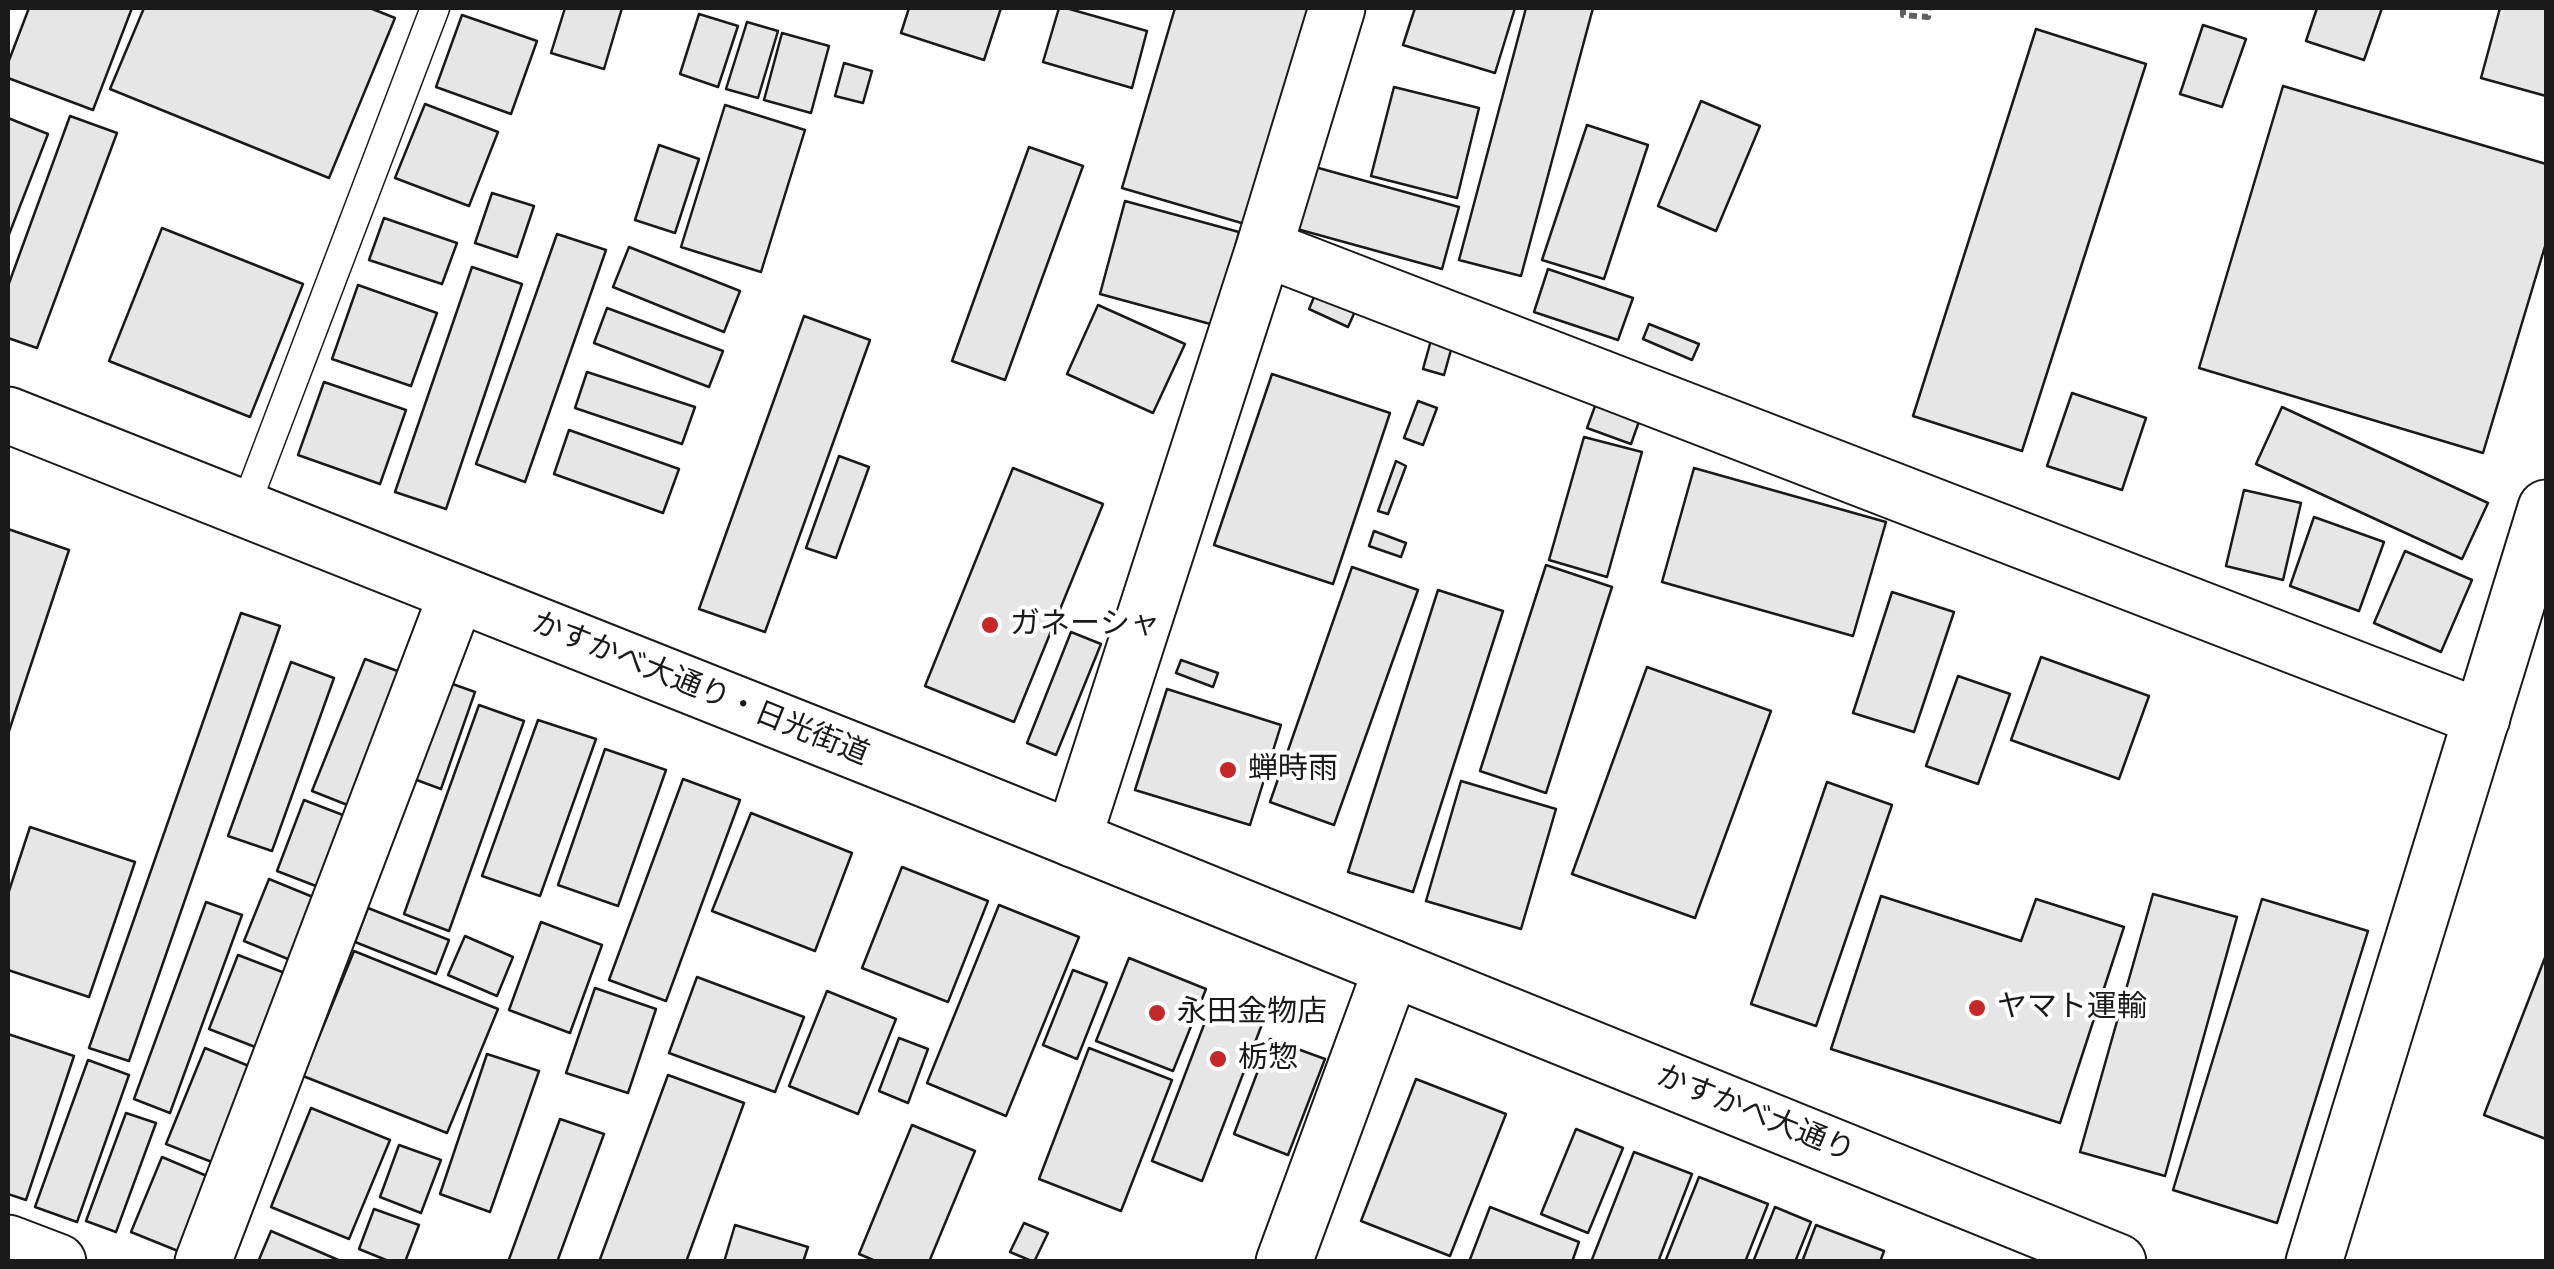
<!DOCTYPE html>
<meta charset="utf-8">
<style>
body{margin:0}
#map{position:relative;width:2554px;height:1269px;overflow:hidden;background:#fff;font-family:Roboto,sans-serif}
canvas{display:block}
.frame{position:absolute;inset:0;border:10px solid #1a1a1a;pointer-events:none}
</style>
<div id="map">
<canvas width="2554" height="1269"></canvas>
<div class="frame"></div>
</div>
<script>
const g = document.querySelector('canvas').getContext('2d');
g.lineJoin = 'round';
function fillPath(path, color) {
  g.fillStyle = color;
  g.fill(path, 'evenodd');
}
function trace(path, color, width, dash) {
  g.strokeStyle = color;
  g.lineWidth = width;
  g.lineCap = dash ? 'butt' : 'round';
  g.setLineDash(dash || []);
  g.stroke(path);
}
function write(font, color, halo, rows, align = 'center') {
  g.font = font + ' Roboto,"Noto Sans JP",sans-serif';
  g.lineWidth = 8;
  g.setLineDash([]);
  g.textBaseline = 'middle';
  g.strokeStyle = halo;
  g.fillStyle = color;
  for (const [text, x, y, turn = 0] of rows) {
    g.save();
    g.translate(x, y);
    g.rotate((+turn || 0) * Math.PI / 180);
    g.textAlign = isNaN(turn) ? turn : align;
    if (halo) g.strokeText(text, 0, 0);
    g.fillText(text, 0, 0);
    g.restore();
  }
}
const building = new Path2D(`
 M29 8H132L93 110 8 78V63Z
 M144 8H370L395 18 329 178 110 89Z
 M565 8H622L604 69 551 53Z
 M909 8H1001L984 60 901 33Z
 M1059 8H1066L1147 31 1132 88 1043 62Z
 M1175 8H1309L1245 224 1122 188Z
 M1415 8H1515L1495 73 1403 45Z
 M1526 8H1593L1521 276 1459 260Z
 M2317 8H2382L2364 60 2306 41Z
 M2500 8H2546V96L2481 78Z
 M699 14 738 26 718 87 680 74Z
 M462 15 537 41 511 114 436 87Z
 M747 22 778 31 758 98 726 89Z
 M2203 25 2246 39 2222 107 2180 94Z
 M2036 29 2146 64 2022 451 1913 416Z
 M782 33 829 46 811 113 764 100Z
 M844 63 872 71 863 103 835 96Z
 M2283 86 2546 164V243L2483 453 2199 368Z
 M1394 87 1479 108 1457 198 1371 176Z
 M1701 101 1760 126 1716 231 1658 206Z
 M425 104 498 132 469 206 395 178Z
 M725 105 805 130 761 272 681 247Z
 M70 116 117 133 37 348 8 338V286Z
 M8 118 48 134 8 237Z
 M1587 125 1648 145 1604 279 1542 260Z
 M659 145 699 159 675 233 635 220Z
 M1029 147 1083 166 1005 380 952 361Z
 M1315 167 1459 207 1442 269 1297 229Z
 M492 193 534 206 517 257 475 243Z
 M1125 201 1239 232 1214 325 1100 294Z
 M384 218 457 243 442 284 369 260Z
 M162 228 303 284 250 417 109 361Z
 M557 234 606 250 525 482 476 464Z
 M629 247 740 291 724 332 613 287Z
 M472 267 522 284 446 509 395 492Z
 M1548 269 1633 298 1618 340 1534 312Z
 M358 285 437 313 411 386 332 359Z
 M1317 290 1357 307 1348 327 1309 309Z
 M1098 305 1185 344 1153 413 1067 374Z
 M607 308 723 351 709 387 594 343Z
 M804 316 870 340 765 632 699 609Z
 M1649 324 1699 344 1692 360 1643 339Z
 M1433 333 1454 339 1444 375 1423 369Z
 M587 372 695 407 682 444 575 408Z
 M1272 374 1390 413 1333 584 1214 545Z
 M324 382 406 410 380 484 298 455Z
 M2072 393 2146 418 2122 490 2047 466Z
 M1598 398 1642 413 1631 444 1587 428Z
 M1418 401 1437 408 1423 445 1404 438Z
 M2282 407 2488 503 2462 559 2256 464Z
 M569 430 679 469 663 513 554 474Z
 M1584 437 1642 452 1607 577 1549 560Z
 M839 456 869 467 836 558 806 548Z
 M1396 461 1406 466 1388 514 1378 511Z
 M1013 468 1103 504 1014 722 925 686Z
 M1694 468 1886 522 1853 636 1662 582Z
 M2244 490 2301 503 2283 580 2226 566Z
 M2314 517 2384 542 2359 611 2290 586Z
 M8 529 69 550 8 734Z
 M1374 531 1406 543 1401 557 1369 546Z
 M2405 551 2472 580 2441 652 2374 623Z
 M1546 565 1612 587 1546 793 1480 771Z
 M1352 567 1418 590 1334 825 1270 802Z
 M1438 590 1503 611 1413 892 1348 872Z
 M1892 592 1954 612 1914 732 1853 713Z
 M241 613 280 626 129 1061 89 1048Z
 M1071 632 1101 644 1056 755 1027 743Z
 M2041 657 2149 696 2119 779 2011 740Z
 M365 659 403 673 350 806 312 791Z
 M1181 660 1218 673 1213 687 1176 673Z
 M291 662 334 678 272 851 228 836Z
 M1647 667 1771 711 1695 918 1572 874Z
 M1958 676 2010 694 1978 784 1926 766Z
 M447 682 475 692 441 789 414 779Z
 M1167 689 1281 725 1250 825 1135 790Z
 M479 705 524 721 449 931 404 914Z
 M538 720 596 739 540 896 482 876Z
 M605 749 666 770 618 906 558 885Z
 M683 779 740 800 666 1001 609 980Z
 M1461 781 1556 809 1521 929 1426 901Z
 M1827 782 1892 805 1816 1026 1751 1004Z
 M304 800 361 822 334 893 277 871Z
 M751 813 852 853 815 951 712 911Z
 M30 827 135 862 89 997 8 970V894Z
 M902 867 988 901 948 1002 862 968Z
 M269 879 330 904 305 966 244 941Z
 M2153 894 2237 917 2165 1176 2080 1152Z
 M1881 896 2021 941 2036 899 2124 927 2060 1123 1831 1049Z
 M2262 899 2368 931 2277 1223 2173 1190Z
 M206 902 242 915 170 1113 134 1099Z
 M999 905 1079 937 1006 1116 927 1083Z
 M368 908 449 940 436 974 355 942Z
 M541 922 602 945 570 1033 509 1010Z
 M465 936 513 957 497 996 448 975Z
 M354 951 498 1009 447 1133 303 1076Z
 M238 955 298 978 268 1052 209 1029Z
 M2546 955V1139L2484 1115Z
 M1129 958 1206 989 1173 1071 1096 1041Z
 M1073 970 1107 983 1077 1059 1043 1045Z
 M697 977 804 1017 775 1092 669 1053Z
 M595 988 656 1009 628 1093 566 1073Z
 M827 991 896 1019 858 1114 789 1086Z
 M1213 1001 1264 1019 1202 1181 1152 1161Z
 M8 1034 74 1056 26 1200 8 1194Z
 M899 1038 928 1049 908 1103 879 1091Z
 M1270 1039 1325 1059 1288 1155 1234 1134Z
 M205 1048 261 1071 222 1166 166 1144Z
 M1089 1048 1172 1080 1121 1211 1039 1179Z
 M487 1054 539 1071 490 1212 440 1194Z
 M88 1060 129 1075 77 1222 35 1207Z
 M668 1075 744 1103 686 1262H599Z
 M1416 1079 1506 1114 1450 1256 1361 1221Z
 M311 1108 390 1140 349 1239 271 1207Z
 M126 1113 156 1123 116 1232 86 1221Z
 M560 1119 604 1134 557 1262H508Z
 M912 1125 975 1151 929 1262H878L859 1254Z
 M1576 1129 1623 1148 1588 1233 1541 1214Z
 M399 1145 441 1160 421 1213 380 1197Z
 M1634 1152 1692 1174 1658 1262H1591Z
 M162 1157 214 1179 183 1253 131 1232Z
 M1699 1177 1768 1204 1745 1262H1665Z
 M1490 1207 1579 1242 1572 1262H1469Z
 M1775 1207 1811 1222 1795 1262H1753Z
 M374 1209 419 1225 405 1262H391L359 1249Z
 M1024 1223 1048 1233 1034 1262 1010 1252Z
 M735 1225 808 1247 803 1262H724Z
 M1816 1225 1884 1251 1880 1262H1802Z
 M271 1231 343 1262H258Z`);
fillPath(building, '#e6e6e6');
trace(building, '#1a1a1a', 2.5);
const lane = new Path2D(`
 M244 510 435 8`);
const street = new Path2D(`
 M1264 248 2482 718
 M1073 839 1264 248 1337 8
 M8 1243 58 1262
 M203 1262 457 594
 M1284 1262 1392 968`);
const secondary = new Path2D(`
 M2314 1262 2546 508`);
const primary = new Path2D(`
 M8 415 930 781 2118 1262`);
trace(lane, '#1a1a1a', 31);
trace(street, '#1a1a1a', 59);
trace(secondary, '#1a1a1a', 59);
trace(primary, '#1a1a1a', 59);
trace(new Path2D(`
 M1903 8V15L1928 17 1929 8`), '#5f5f5f', 6, [8, 5]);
trace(lane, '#fff', 28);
trace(street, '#fff', 55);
trace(secondary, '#fff', 55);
trace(primary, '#fff', 55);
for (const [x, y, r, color] of [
 [990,625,10,"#c62828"],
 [1228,770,10,"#c62828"],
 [1977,1008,10,"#c62828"],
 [1157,1013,10,"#c62828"],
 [1218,1059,10,"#c62828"]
]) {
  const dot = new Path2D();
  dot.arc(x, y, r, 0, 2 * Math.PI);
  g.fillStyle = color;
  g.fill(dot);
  trace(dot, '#fff', 4);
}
write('30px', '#1a1a1a', '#fff', [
 ["ガネーシャ",1010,625],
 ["蝉時雨",1248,770],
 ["ヤマト運輸",1997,1008],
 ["永田金物店",1177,1013],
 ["栃惣",1238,1059]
], 'left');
write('30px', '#1a1a1a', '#fff', [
 ["かすかべ大通り・日光街道",700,690,22],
 ["かすかべ大通り",1755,1115,22]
]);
</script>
